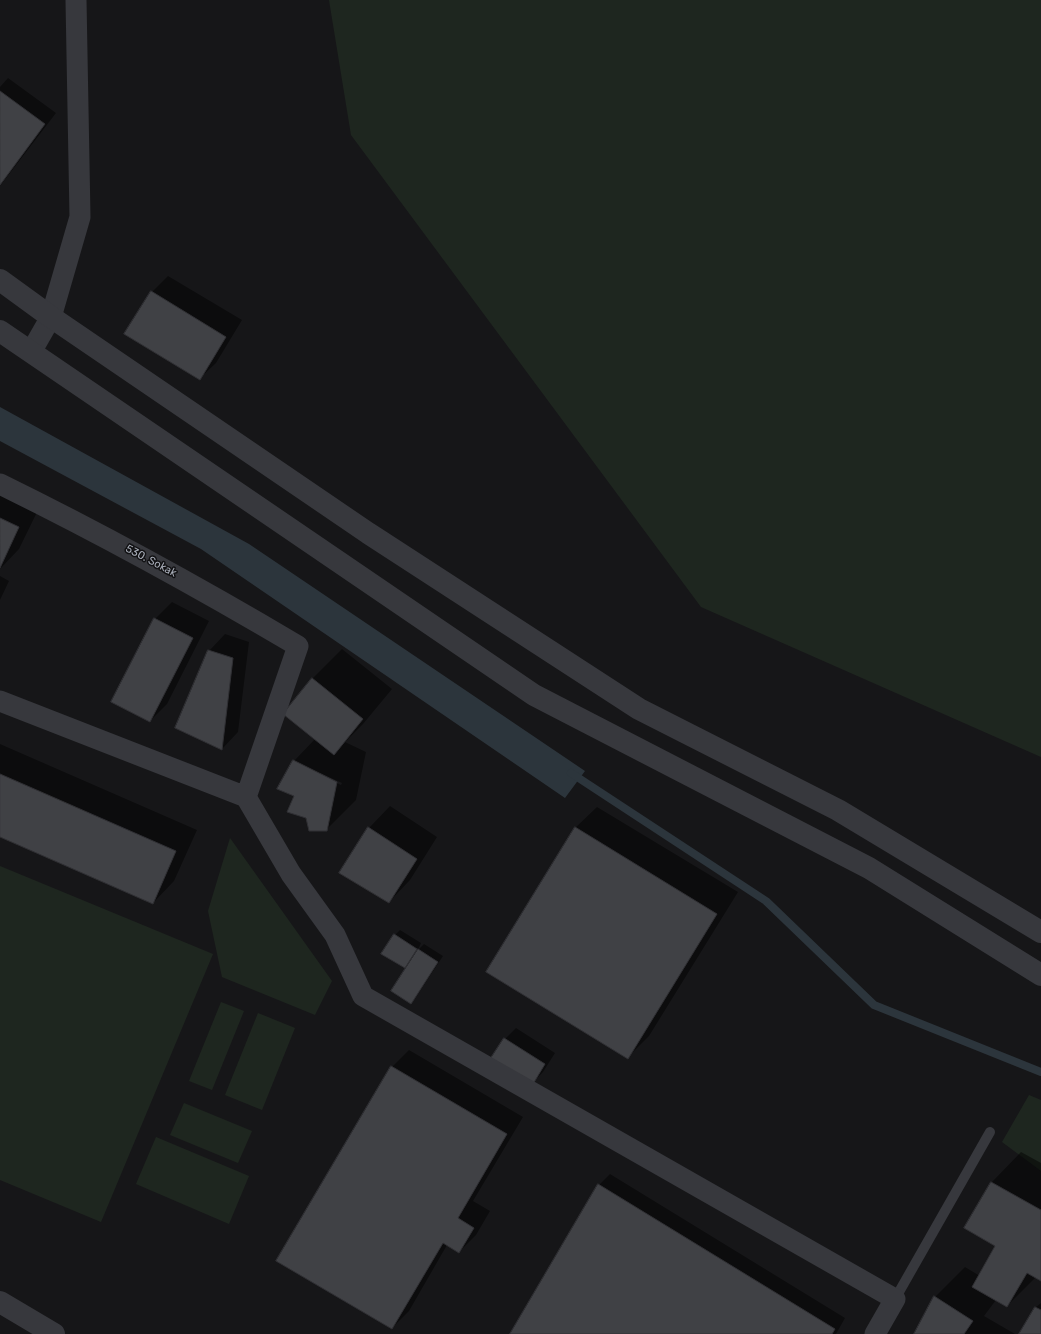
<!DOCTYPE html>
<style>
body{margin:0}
canvas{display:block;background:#161618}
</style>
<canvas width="1041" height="1334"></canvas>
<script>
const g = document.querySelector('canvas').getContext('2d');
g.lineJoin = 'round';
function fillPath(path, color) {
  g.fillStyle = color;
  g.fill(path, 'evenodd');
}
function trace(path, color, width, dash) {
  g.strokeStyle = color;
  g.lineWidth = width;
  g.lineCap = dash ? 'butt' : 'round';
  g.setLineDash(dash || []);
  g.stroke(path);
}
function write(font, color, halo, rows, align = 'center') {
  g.font = font + ' Rubik,sans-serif';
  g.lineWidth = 3;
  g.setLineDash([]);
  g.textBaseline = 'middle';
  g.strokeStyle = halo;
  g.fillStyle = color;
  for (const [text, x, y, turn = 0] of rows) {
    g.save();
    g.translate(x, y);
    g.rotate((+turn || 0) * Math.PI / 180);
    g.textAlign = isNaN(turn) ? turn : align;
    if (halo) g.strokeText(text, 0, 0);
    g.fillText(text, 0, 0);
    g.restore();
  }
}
fillPath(new Path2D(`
 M329 0H1041V757L701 607 351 135Z
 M230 838 332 981 315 1015 222 977 208 911Z
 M0 866 213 954 101 1222 0 1180Z
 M221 1002 244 1011 212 1090 189 1081Z
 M258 1013 295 1028 262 1110 225 1095Z
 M1029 1095 1041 1100V1171L1002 1142Z
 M184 1103 252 1131 238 1163 170 1135Z
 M156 1137 249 1176 229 1224 136 1184Z`), '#1e261f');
fillPath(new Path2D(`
 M0 407 249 544 585 771 565 798 201 549 0 441Z`), '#2c353c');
fillPath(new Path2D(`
 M8 78 56 113 0 186V87Z
 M168 276 242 320 216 363 199 379 152 292Z
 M0 494 40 506 19 549 0 569Z
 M0 576 9 581 0 600Z
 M172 602 209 621 167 704 150 721 155 619Z
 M225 634 249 642 238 732 222 749 209 651Z
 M342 649 392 689 363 724 345 742 366 752 356 800 326 830 307 817 296 795 294 761 315 739 312 679ZM320 773 342 783 341 785 320 775Z
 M0 744 197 830 174 881 153 903 0 836Z
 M390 806 437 837 410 880 389 902 369 828Z
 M597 807 738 892 649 1036 628 1057 575 828Z
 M400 930 421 943 418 950 424 944 443 956 416 997 411 1002 410 961 404 967 395 935Z
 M516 1028 555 1053 543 1072 532 1083 505 1039Z
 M409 1050 523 1117 473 1201 490 1211 476 1235 459 1252 447 1245 409 1311 392 1328 278 1260 392 1067Z
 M1021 1152 1041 1163V1279L1036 1277 1007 1306 996 1300 984 1316 1015 1334H915L935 1297 965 1267 980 1276 997 1246 965 1228 992 1182Z
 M610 1174 845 1318 836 1334H511L599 1185Z
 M1041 1303V1334H1020L1036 1307Z`), '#0007');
trace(new Path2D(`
 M571 773 766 901 874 1005 1041 1072`), '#2c353c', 8);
const building = new Path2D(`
 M0 91 45 124 0 185Z
 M151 291 226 337 200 380 124 334Z
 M0 518 19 527 0 568Z
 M154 618 193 638 150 722 111 702Z
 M208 650 233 658 222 750 175 728Z
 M312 678 363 719 334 755 283 714Z
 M293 760 337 782 327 831H309L306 818 287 812 294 796 277 789Z
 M0 774 176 851 153 904 0 837Z
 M368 827 417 859 389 903 339 873Z
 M575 827 717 914 628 1059 486 972Z
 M394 934 417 949 405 968 381 954Z
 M418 949 438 962 411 1004 391 991Z
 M504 1038 545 1064 533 1084 491 1058Z
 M391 1066 507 1134 458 1218 474 1228 459 1253 443 1243 392 1329 276 1261Z
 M991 1182 1041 1210V1281L1027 1273 1007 1307 972 1287 995 1246 964 1228Z
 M598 1184 835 1329 832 1334H510Z
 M934 1296 973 1321 964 1334H914Z
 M1035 1307 1041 1310V1334H1019Z`);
fillPath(building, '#404145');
trace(building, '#303034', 1);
trace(new Path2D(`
 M895 1299 990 1132`), '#37383d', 10);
trace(new Path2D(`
 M31 352 51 317 80 217 76 0
 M0 484C102 534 200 588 298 646L246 797 291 874 335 935 363 996 895 1299 875 1334
 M0 701 246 797`), '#37383d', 21);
trace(new Path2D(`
 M0 280 51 317 368 533 639 709 838 810 1041 932
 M0 331 534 695 869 868 1041 975
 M0 1302 54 1334`), '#37383d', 22);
write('11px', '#a8adb8', '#111113', [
 ["530. Sokak",151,561,28]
]);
</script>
